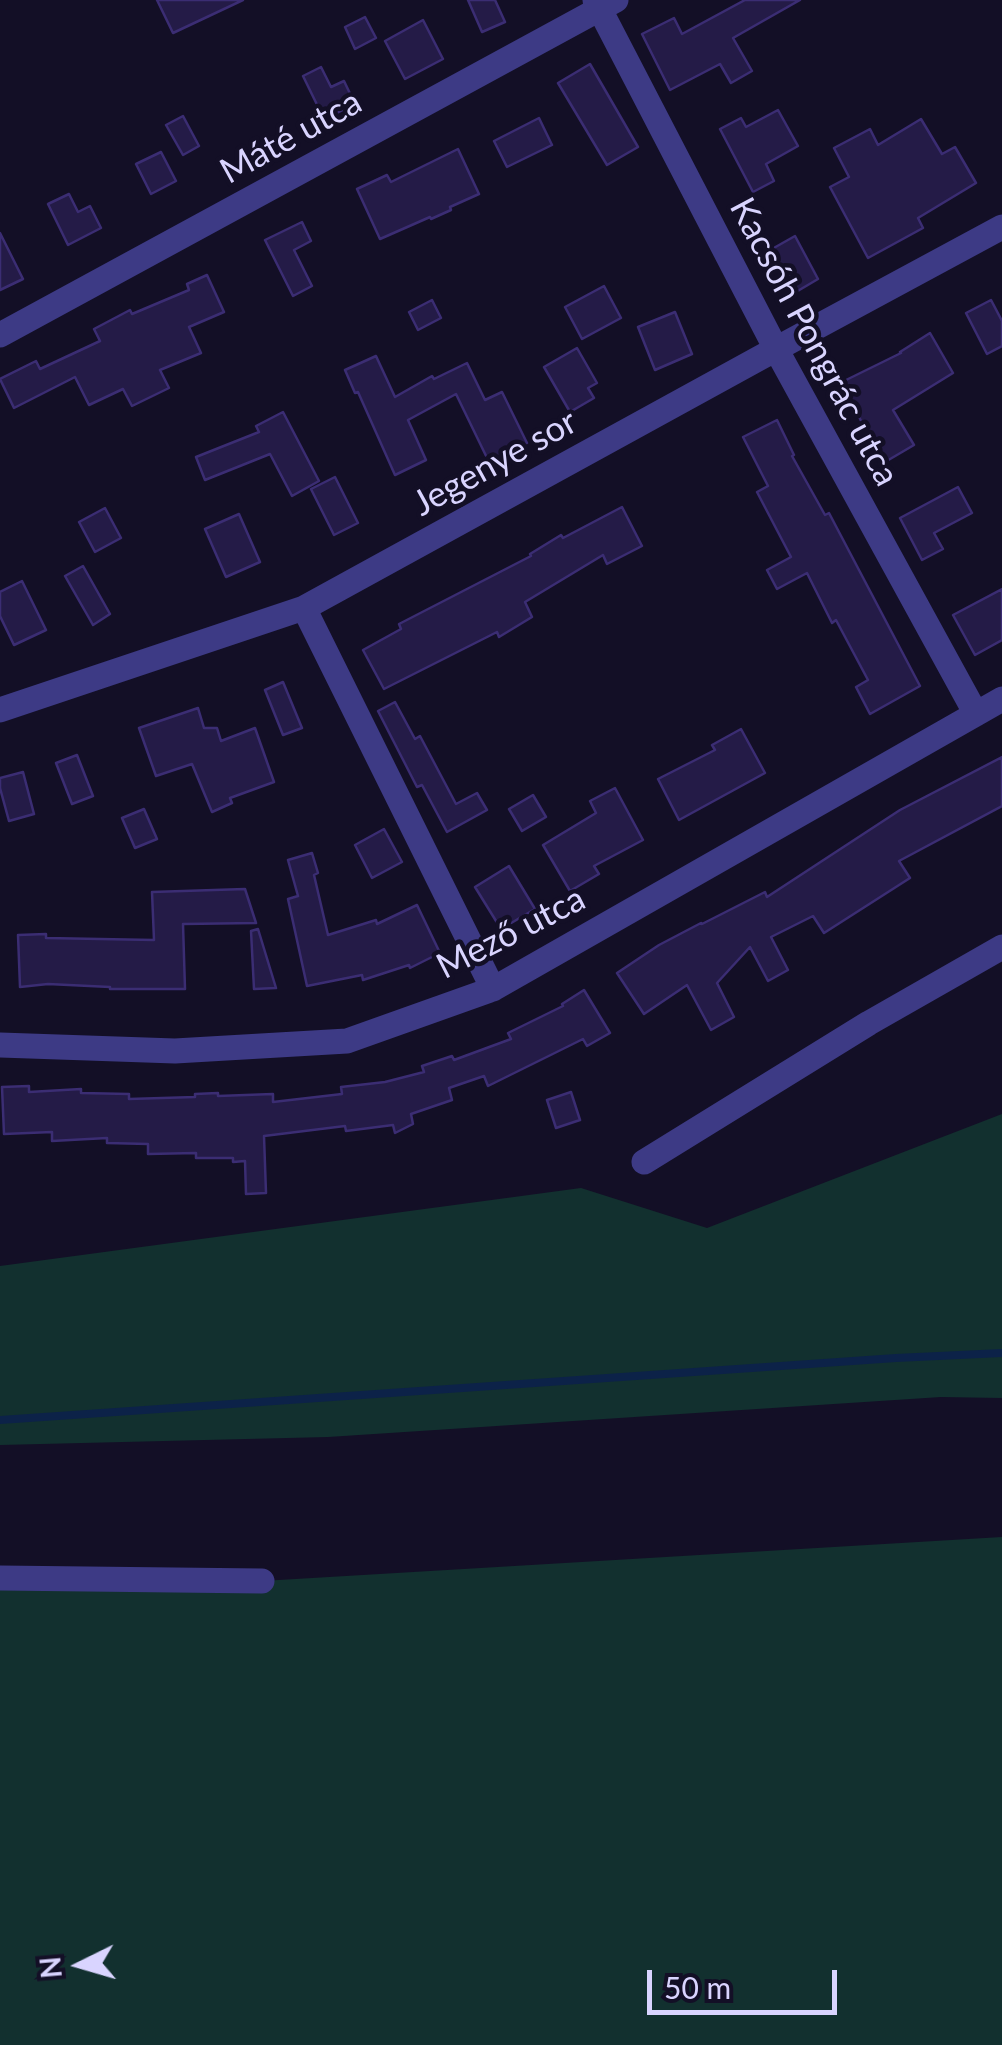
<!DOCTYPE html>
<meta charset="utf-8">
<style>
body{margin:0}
#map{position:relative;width:1002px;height:2045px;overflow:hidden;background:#130f26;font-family:Lato,sans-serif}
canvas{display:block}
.north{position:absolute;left:30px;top:1915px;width:100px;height:100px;-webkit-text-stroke:8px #130f26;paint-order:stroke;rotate:265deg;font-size:28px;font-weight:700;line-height:40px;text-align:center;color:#d9d4ff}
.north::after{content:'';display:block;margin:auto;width:35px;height:45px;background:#d9d4ff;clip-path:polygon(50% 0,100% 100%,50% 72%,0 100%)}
.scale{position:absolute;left:647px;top:1970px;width:190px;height:45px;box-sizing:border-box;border:5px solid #d9d4ff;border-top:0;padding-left:12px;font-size:30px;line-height:35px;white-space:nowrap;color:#d9d4ff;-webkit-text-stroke:8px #130f26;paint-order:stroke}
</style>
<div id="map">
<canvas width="1002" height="2045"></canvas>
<div class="north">N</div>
<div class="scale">50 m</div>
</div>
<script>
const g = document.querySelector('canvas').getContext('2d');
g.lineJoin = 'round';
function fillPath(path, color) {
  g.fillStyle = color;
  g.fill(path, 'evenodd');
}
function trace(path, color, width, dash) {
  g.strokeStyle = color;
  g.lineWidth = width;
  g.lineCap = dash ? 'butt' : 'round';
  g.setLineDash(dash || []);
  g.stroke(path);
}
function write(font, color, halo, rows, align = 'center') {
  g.font = font + ' Lato,sans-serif';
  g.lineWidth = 9;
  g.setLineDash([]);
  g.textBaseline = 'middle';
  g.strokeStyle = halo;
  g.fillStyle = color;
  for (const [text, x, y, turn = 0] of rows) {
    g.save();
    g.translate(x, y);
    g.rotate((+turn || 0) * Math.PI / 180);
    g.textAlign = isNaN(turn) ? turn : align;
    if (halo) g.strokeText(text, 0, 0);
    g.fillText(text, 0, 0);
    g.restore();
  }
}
fillPath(new Path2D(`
 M1002 1114V1398L941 1397 328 1437 0 1445V1266L581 1188 707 1228Z
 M1002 1537V2045H0V1578L262 1581Z`), '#12302f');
trace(new Path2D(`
 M0 1420 896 1358 1002 1353`), '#0c2248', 8);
const building = new Path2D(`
 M157 0H243L173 33Z
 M468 0H495L505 22 482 32Z
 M745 0H800L733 38 752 71 731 83 720 64 670 90 642 34 674 18 682 34Z
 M365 17 376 38 355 49 345 27Z
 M423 20 443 59 405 79 385 41Z
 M590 64 638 147 607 165 558 83Z
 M321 67 331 87 344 81 355 104 324 119 303 76Z
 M778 110 798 146 766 164 774 181 753 192 720 129 741 118 746 127Z
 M183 116 199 146 183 155 166 125Z
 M539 118 552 145 507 167 494 141Z
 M921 119 942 154 955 147 976 183 918 218 923 228 868 258 830 187 849 177 834 148 870 129 878 145Z
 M458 149 479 194 450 207 451 210 431 219 430 217 380 239 357 189 387 175 391 182Z
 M161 152 176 181 151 194 136 164Z
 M69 194 78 212 90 206 101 228 68 245 48 204Z
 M302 222 311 241 294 250 312 286 293 296 265 240Z
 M0 233 23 279 0 290Z
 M795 236 818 279 796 292 772 249Z
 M207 275 224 312 189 327 201 353 160 370 169 388 132 406 123 389 89 405 75 377 14 408 0 379 36 361 40 369 100 341 94 329 130 310 132 314 189 290 187 284Z
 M604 286 621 318 582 339 565 307Z
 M432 300 441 318 418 330 409 312Z
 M991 300 1002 321V346L987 354 966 313Z
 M675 312 692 354 655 370 638 327Z
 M930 333 953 373 893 410 914 445 885 462 863 425 842 382 901 353 900 352Z
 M577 348 597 383 588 388 594 398 570 412 544 367Z
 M376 356 395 397 432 376 434 379 467 363 485 400 502 392 527 443 489 462 456 394 408 420 426 460 395 475 358 392 355 393 345 370Z
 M283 412 319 481 292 496 270 454 205 480 196 457 259 432 256 426Z
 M777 420 794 455 792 456 825 515 829 513 920 686 870 714 856 687 868 680 836 620 832 623 807 573 777 589 767 570 791 557 757 492 768 486 743 437Z
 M335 477 358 523 334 535 311 489Z
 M958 487 972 513 934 533 943 549 922 560 900 518Z
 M622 507 642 546 607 564 603 555 525 602 532 617 499 637 497 632 384 689 363 650 401 629 399 624 531 556 530 554 561 535 563 538Z
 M105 508 121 538 95 552 79 522Z
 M239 514 260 562 226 577 205 529Z
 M83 566 110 614 93 625 65 576Z
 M22 581 46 630 14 645 0 616V592Z
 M1002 589V640L975 655 953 615Z
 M283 682 302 728 283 735 265 690Z
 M395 702 415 739 420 736 456 804 477 793 487 810 447 832 422 785 417 787 378 711Z
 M198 708 204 728H217L221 741 255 728 274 782 230 798 232 803 212 812 192 764 156 776 139 728Z
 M741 729 765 773 679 820 658 779 715 750 712 745Z
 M77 755 93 796 72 804 56 763Z
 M1002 757V806L899 861 910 878 824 933 813 916 771 937 788 970 768 981 750 947 717 983 734 1017 711 1030 687 985 644 1014 617 973 659 945 701 923 702 924 765 892 767 897 900 810Z
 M23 772 34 814 9 821 0 788V778Z
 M615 788 643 840 594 866 599 874 570 891 543 845 596 813 590 801Z
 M533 795 546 817 522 831 509 809Z
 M144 809 157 839 135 848 122 818Z
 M384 829 402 862 372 878 355 845Z
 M312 853 318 873 314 875 328 935 376 920 377 924 417 905 440 953 410 968 409 965 363 980 362 975 307 986 288 899 298 896 288 860Z
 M509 866 535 909 501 929 475 887Z
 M245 889 256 923 183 924 185 989H110V987L48 984 20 987 18 935 46 934V938L154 940 152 892Z
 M258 929 276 988 254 989 251 931Z
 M584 990 610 1033 587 1046 583 1039 488 1086 484 1076 449 1088 452 1100 411 1114 413 1124 395 1133 393 1125 346 1131 345 1126 264 1136 266 1193 246 1194 245 1161 233 1162V1158H196V1153L148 1154V1144L107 1143V1138L52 1141V1132L4 1134 2 1087 29 1086V1092L81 1089V1093L129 1094V1099L195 1097V1094L218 1093V1096L273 1094V1102L342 1094 341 1087 385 1082 424 1072 422 1066 452 1056 454 1060 511 1039 508 1033 563 1006 562 1004Z
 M571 1092 580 1120 556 1128 547 1100Z`);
fillPath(building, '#241b47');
trace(building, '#3b2d73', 2.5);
trace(new Path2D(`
 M595 0 776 349 976 714
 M0 335 616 0
 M304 608 493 989
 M0 710 304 608 776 349 1002 227
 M0 1045 175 1051 347 1041 493 989 1002 699
 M644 1162 869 1023 1002 947
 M0 1578 262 1581`), '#3d3a85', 25);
write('35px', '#d9d4ff', '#130f26', [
 ["Máté utca",291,137,-29],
 ["Kacsóh Pongrác utca",814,342,62],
 ["Jegenye sor",495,463,-29],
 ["Mező utca",511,933,-27]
]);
</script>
